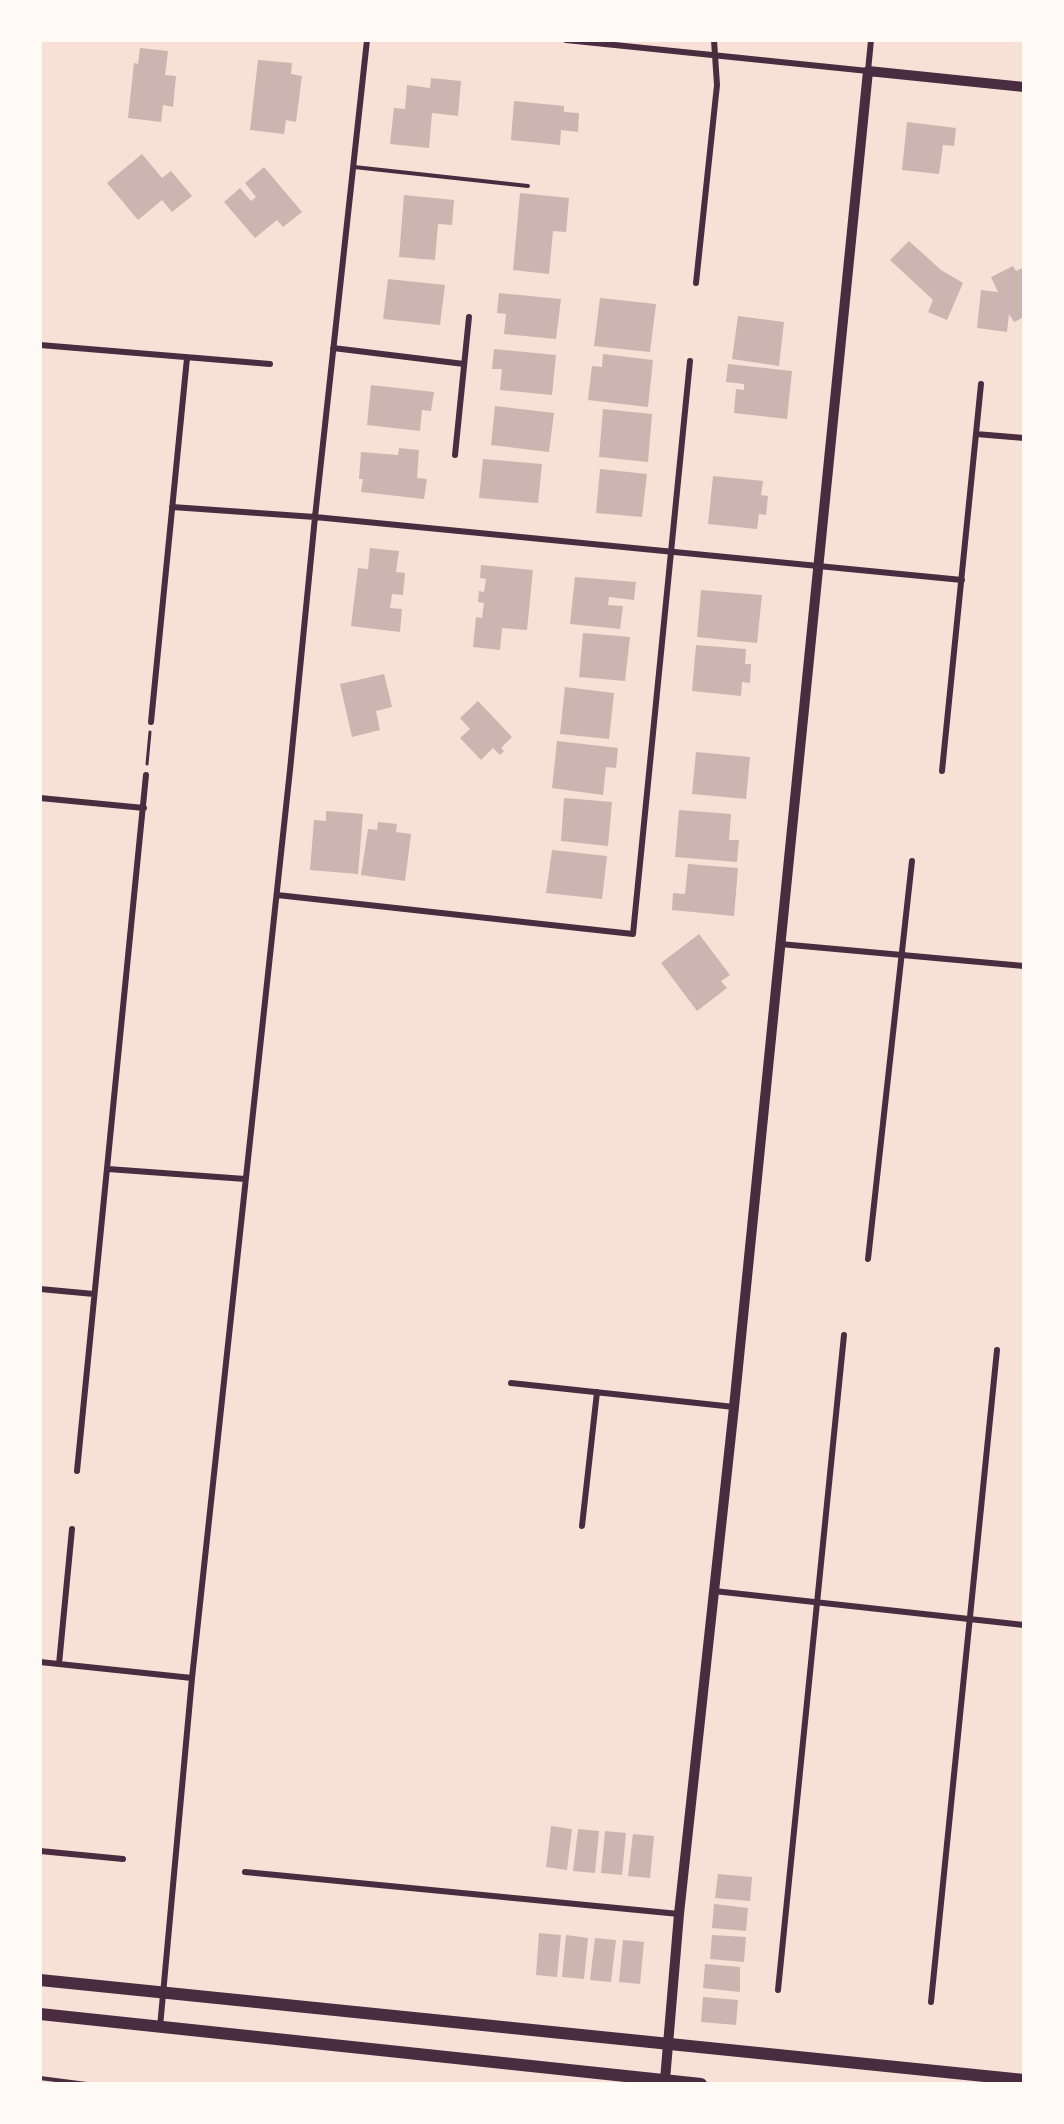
<!DOCTYPE html>
<style>
body{margin:0}
#map{position:relative;width:1064px;height:2124px;overflow:hidden;background:#f7e1d7;font-family:"Archivo Narrow",sans-serif}
canvas{display:block}
.frame{position:absolute;inset:0;border:42px solid #fffaf5;pointer-events:none}
</style>
<div id="map">
<canvas width="1064" height="2124"></canvas>
<div class="frame"></div>
</div>
<script>
const g = document.querySelector('canvas').getContext('2d');
g.lineJoin = 'round';
function fillPath(path, color) {
  g.fillStyle = color;
  g.fill(path, 'evenodd');
}
function trace(path, color, width, dash) {
  g.strokeStyle = color;
  g.lineWidth = width;
  g.lineCap = dash ? 'butt' : 'round';
  g.setLineDash(dash || []);
  g.stroke(path);
}
fillPath(new Path2D(`
 M140 48 168 51 165 75 176 76 173 107 163 105 161 122 128 118 134 63 138 64Z
 M258 60 292 63 291 74 302 76 296 122 286 120 284 134 250 130Z
 M431 78 461 81 458 116 432 113 429 148 390 144 394 108 405 109 407 85 430 88Z
 M514 101 564 106V112L579 113 578 132 561 130 560 145 511 140Z
 M907 122 956 128 954 146 943 145 939 174 902 170Z
 M142 154 162 178 171 171 192 196 172 212 162 200 138 220 107 183Z
 M264 167 302 212 283 227 277 220 255 238 224 202 240 188 251 201 256 197 245 183Z
 M520 193 569 198 566 232 553 231 549 274 513 270Z
 M404 195 454 200 452 225 438 224 435 260 399 257Z
 M909 241 941 270 963 283 947 320 928 312 933 300 890 260Z
 M1013 266 1016 271 1024 267V317L1014 322 1009 314 1007 332 977 328 981 290 998 292 991 277Z
 M388 279 445 285 440 325 383 319Z
 M499 293 561 299 556 339 504 334 506 314 497 313Z
 M600 298 656 304 650 352 594 346Z
 M738 316 784 322 779 366 732 359Z
 M494 349 556 355 552 395 500 390 502 369H492Z
 M603 354 653 360 648 407 588 400 592 366 602 367Z
 M728 364 792 371 787 419 734 413 736 389 744 390V384L726 382Z
 M371 385 434 392 431 411 422 410 420 431 367 425Z
 M495 406 554 413 549 452 491 445Z
 M603 409 652 414 648 462 599 457Z
 M399 448 419 450 417 478 427 479 424 499 361 492 363 479H359L361 452 398 455Z
 M483 459 542 464 538 503 479 498Z
 M600 469 647 474 642 517 596 513Z
 M713 476 763 481 761 495 768 496 766 515 759 514 757 529 708 524Z
 M370 548 399 551 396 572 405 573 403 595 392 594 390 608 402 609 400 632 351 626 358 568 368 569Z
 M481 565 533 570 527 630 502 628 500 650 473 647 476 617 482 618 484 603 478 602 479 591 484 592 486 579 480 578Z
 M575 577 636 582 634 600 609 597 608 605 623 606 620 629 570 624Z
 M701 590 762 595 757 643 697 637Z
 M583 633 630 637 625 681 579 677Z
 M696 645 746 649 745 664H751L750 683 742 682 741 696 692 691Z
 M384 674 392 707 376 711 380 730 352 737 340 684Z
 M565 687 614 693 609 739 560 734Z
 M478 701 512 737 501 748 504 751 500 755 493 748 481 760 460 738 470 729 460 718Z
 M557 741 618 748 616 768 606 767 603 795 552 788Z
 M696 752 750 757 746 799 692 794Z
 M564 798 612 802 608 846 561 841Z
 M679 810 731 814 729 840H739L737 862 675 857Z
 M326 811 363 814 358 874 310 870 314 820 326 821Z
 M378 822 397 824 396 832 411 834 405 881 361 875 368 829 377 830Z
 M552 850 607 856 602 899 546 893Z
 M688 864 738 868 734 916 672 910 673 893 685 894Z
 M699 934 730 975 721 981 727 988 697 1011 661 963Z
 M551 1826 572 1829 567 1870 546 1867Z
 M578 1829 599 1831 595 1873 573 1871Z
 M605 1831 626 1833 622 1875 601 1873Z
 M633 1834 654 1836 650 1878 628 1876Z
 M718 1874 752 1877 750 1901 715 1898Z
 M714 1904 748 1908 746 1931 712 1928Z
 M539 1933 561 1935 557 1977 536 1975Z
 M566 1935 588 1938 584 1979 562 1977Z
 M712 1935 746 1937 744 1962 710 1959Z
 M595 1938 616 1940 611 1982 590 1980Z
 M623 1940 644 1942 640 1984 619 1982Z
 M705 1964 740 1967V1992L703 1988Z
 M703 1997 738 2000 736 2025 701 2022Z`), '#ccb4b1');
trace(new Path2D(`
 M147 764 150 732`), '#4a2c40', 3);
trace(new Path2D(`
 M354 167 528 186
 M40 2078 87 2084`), '#4a2c40', 4);
trace(new Path2D(`
 M566 40 868 71 871 40
 M696 283 717 85 714 40
 M40 345 270 364
 M333 348 464 364
 M976 434 1024 438
 M455 455 469 317
 M172 507 315 517 962 580
 M151 722 187 358
 M942 771 981 384
 M40 798 144 808
 M277 895 633 934 690 361
 M780 944 1024 966
 M108 1169 245 1179
 M868 1259 912 861
 M40 1289 94 1294
 M511 1383 734 1407
 M77 1471 146 775
 M582 1526 597 1392
 M714 1591 1024 1625
 M40 1662 192 1678
 M59 1664 72 1529
 M40 1851 123 1859
 M245 1872 679 1914
 M778 1990 844 1335
 M931 2002 997 1350
 M160 2027 192 1678 290 770 315 517 367 40`), '#4a2c40', 6);
trace(new Path2D(`
 M665 2080 679 1914 734 1407 868 71 1024 87`), '#4a2c40', 10);
trace(new Path2D(`
 M40 1980 1024 2080
 M40 2014 701 2084`), '#4a2c40', 12);
</script>
